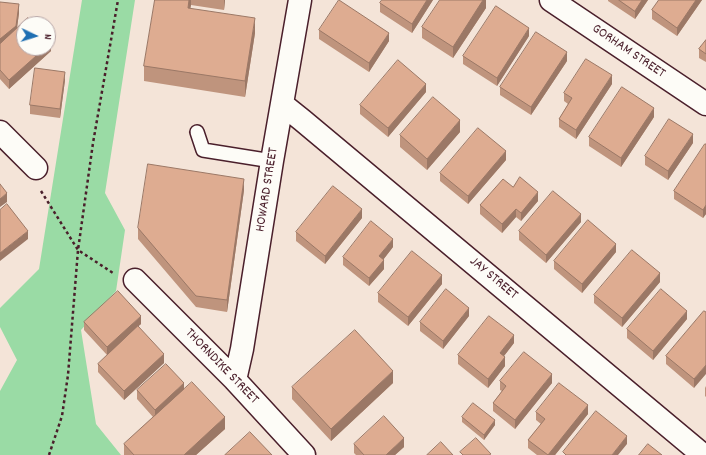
<!DOCTYPE html>
<style>
body{margin:0}
#map{position:relative;width:706px;height:455px;overflow:hidden;background:#f4e4d8;font-family:Dekko,sans-serif}
canvas{display:block}
.north{position:absolute;left:16px;top:16px;width:40px;height:40px;box-sizing:border-box;background:#fdfcf7;border:1px solid #b5a4a5;border-radius:50%;rotate:94deg;font-size:11px;font-weight:700;line-height:16px;text-align:center;color:#4a1f2b}
.north::after{content:'';display:block;margin:auto;width:14px;height:18px;background:#1f6fb2;clip-path:polygon(50% 0,100% 100%,50% 72%,0 100%)}
</style>
<div id="map">
<canvas width="706" height="455"></canvas>
<div class="north">N</div>
</div>
<script>
const g = document.querySelector('canvas').getContext('2d');
g.lineJoin = 'round';
function fillPath(path, color) {
  g.fillStyle = color;
  g.fill(path, 'evenodd');
}
function trace(path, color, width, dash) {
  g.strokeStyle = color;
  g.lineWidth = width;
  g.lineCap = dash ? 'butt' : 'round';
  g.setLineDash(dash || []);
  g.stroke(path);
}
function write(font, color, halo, rows, align = 'center') {
  g.font = font + ' Dekko,sans-serif';
  g.lineWidth = 3;
  g.setLineDash([]);
  g.textBaseline = 'middle';
  g.strokeStyle = halo;
  g.fillStyle = color;
  for (const [text, x, y, turn = 0] of rows) {
    g.save();
    g.translate(x, y);
    g.rotate((+turn || 0) * Math.PI / 180);
    g.textAlign = isNaN(turn) ? turn : align;
    if (halo) g.strokeText(text, 0, 0);
    g.fillText(text, 0, 0);
    g.restore();
  }
}
fillPath(new Path2D(`
 M82 0H135L105 193 125 230 116 291 81 330 96 424 121 455H0V391L17 360 0 327V308L39 269Z`), '#9adba5');
const service = new Path2D(`
 M197 132 203 150 272 161`);
const minor = new Path2D(`
 M551 0 706 104
 M282 104 302 120 703 455
 M0 132 36 168
 M135 280 235 380 304 455
 M235 380 242 349 272 161 300 0`);
trace(service, '#4a1f2b', 16);
trace(minor, '#4a1f2b', 25);
trace(new Path2D(`
 M41 191 78 250 113 273
 M49 455 62 416 68 375 78 250 93 143 118 0`), '#4a1f2b', 2.5, [3, 3]);
trace(service, '#fdfcf7', 13);
trace(minor, '#fdfcf7', 22);
fillPath(new Path2D(`
 M155 0H225L224 10 191 5 190 8 255 33 245 97 144 81V66Z
 M433 0 412 33 380 12V3Z
 M486 0V8L453 58 422 38V27Z
 M608 0H648L635 19 608 1Z
 M659 0H702L677 36 652 19V10Z
 M0 2 19 13 17 28 51 51 9 89 0 79Z
 M319 30 389 41 369 72 319 39Z
 M529 36 497 86 463 64V56Z
 M706 40V62L699 58V49Z
 M567 61 531 115 500 95V87Z
 M65 80 60 118 30 114V105Z
 M612 84 576 139 559 127V119L568 104 564 101V93Z
 M426 92 388 137 360 114V105Z
 M654 117 621 167 589 146V137Z
 M460 132 427 170 400 147V135Z
 M693 143 668 180 645 165V156Z
 M706 144V214L703 218 674 199V191Z
 M506 160 468 204 440 181V173Z
 M244 190 227 312 196 307 138 239V228Z
 M538 201 521 221 516 217 502 233 480 214V205Z
 M362 218 325 264 296 241V232Z
 M581 222 546 263 519 240V231Z
 M393 247 383 260 384 269 369 286 343 265V257Z
 M616 252 582 293 554 269V261Z
 M660 282 622 327 594 303V295Z
 M442 284 408 326 378 302V293Z
 M704 311 694 388 666 364V356Z
 M469 316 443 349 420 331V322Z
 M687 319 653 360 627 338V329Z
 M84 322 141 324 138 326 164 363 124 400 98 372V364L107 355 84 330Z
 M514 343 504 356 505 366 488 388 458 364V355Z
 M500 381 552 383 515 429 493 411V403L502 391 500 390Z
 M393 383 331 441 292 399V387Z
 M706 386V397L705 396V388Z
 M184 389 225 429 196 455H124V444L153 417 137 399V390Z
 M536 412 588 414 555 455H537L528 448V440L541 424 536 420Z
 M462 417 495 425 484 440 462 422Z
 M354 444 404 447 395 455H356L354 453Z`), '#bf947d');
fillPath(new Path2D(`
 M189 0H191V5L188 23V8Z
 M224 0H225L224 10Z
 M427 0H433L412 33V24Z
 M483 0H486V8L453 58V47Z
 M642 0H648L635 19V11Z
 M696 0H702L677 36V28Z
 M19 4V13L16 35 0 47V39Z
 M255 18V33L245 97V81Z
 M529 28V36L497 86V78Z
 M389 33V41L369 72V63Z
 M51 42V51L9 89V80L45 48H48V45Z
 M567 52V61L531 115V107Z
 M65 72V80L60 118V109Z
 M612 75V84L576 139V130Z
 M426 84V92L388 137V128Z
 M654 108V117L621 167V158Z
 M460 120V132L427 170V159Z
 M693 134V143L668 180V171Z
 M506 151V160L468 204V196Z
 M244 179V190L227 312V300Z
 M538 192V201L521 221V213Z
 M7 193V202L0 207V199Z
 M706 205V214L703 218V210Z
 M362 209V218L325 264V256Z
 M516 209V217L502 233V224Z
 M581 214V222L546 263V255Z
 M28 231V239L0 261V253Z
 M393 239V247L379 265V256Z
 M616 244V252L582 293V284Z
 M384 260V269L369 286V278Z
 M660 273V282L622 327V318Z
 M442 275V284L408 326V317Z
 M469 308V316L443 349V341Z
 M687 311V319L653 360V351Z
 M141 316V324L107 355V347Z
 M514 335V343L500 361V353Z
 M164 354V363L124 400V391Z
 M505 357V366L488 388V379Z
 M706 365V374L694 388V379Z
 M393 371V383L331 441V429Z
 M552 374V383L515 429V420Z
 M184 383V392L155 419V410Z
 M588 405V414L555 455H548Z
 M225 417V429L196 455H184Z
 M495 420V425L484 440V435Z
 M627 436V444L618 455H612Z
 M404 438V447L395 455H386Z`), '#9b7866');
const building = new Path2D(`
 M155 0H189L188 8 255 18 245 81 144 66Z
 M339 0 389 33 369 63 319 30Z
 M382 0H427L412 24 380 3Z
 M440 0H483L453 47 422 27Z
 M619 0H642L635 11Z
 M659 0H696L677 28 652 10Z
 M0 2 19 4 16 26 0 39Z
 M496 6 529 28 497 78 463 56Z
 M28 18 34 24H24V48H45L9 80 0 70V44Z
 M536 32 567 52 531 107 500 87Z
 M48 39 51 42 48 45Z
 M706 40V54L699 49Z
 M586 59 612 75 576 130 559 119 572 98 564 93Z
 M398 60 426 84 388 128 360 105Z
 M35 68 65 72 60 109 30 105Z
 M622 87 654 108 621 158 589 137Z
 M433 97 460 120 427 159 400 135Z
 M669 119 693 134 668 171 645 156Z
 M478 128 506 151 468 196 440 173Z
 M705 144H706V205L703 210 674 191Z
 M148 164 244 179 227 300 196 296 138 228Z
 M520 177 538 192 521 213 516 209 502 224 480 205 503 179 513 187Z
 M0 184 7 193 0 199Z
 M333 186 362 209 325 256 296 232Z
 M553 191 581 214 546 255 519 231Z
 M7 204 28 231 0 253V210Z
 M588 220 616 244 582 284 554 261Z
 M371 221 393 239 379 256 384 260 369 278 343 257Z
 M632 250 660 273 622 318 594 295Z
 M412 251 442 275 408 317 378 293Z
 M446 289 469 308 443 341 420 322Z
 M661 289 687 311 653 351 627 329Z
 M118 291 141 316 107 347 84 322Z
 M704 311 706 312V365L694 379 666 356Z
 M489 316 514 335 500 353 505 357 488 379 458 355Z
 M138 326 164 354 124 391 98 364Z
 M355 330 393 371 331 429 292 387Z
 M524 352 552 374 515 420 493 403 506 386 500 381Z
 M166 364 184 383 155 410 137 390Z
 M192 382 225 417 184 455H134L124 444Z
 M559 383 588 405 548 455 528 440 545 419 536 412Z
 M473 403 495 420 484 435 462 417Z
 M596 411 627 436 612 455H566L563 452Z
 M384 416 404 438 386 455H364L354 444Z
 M250 432 272 455H225Z
 M476 438 491 454 489 455H463L460 452Z
 M441 442 453 455H427Z
 M648 444 662 455H639Z`);
fillPath(building, '#deac91');
trace(building, '#9b7866', 1);
write('14px', '#4a1f2b', '#fdfcf7', [
 ["GORHAM STREET",628,52,34],
 ["HOWARD STREET",268,190,-81],
 ["JAY STREET",493,279,40],
 ["THORNDIKE STREET",221,367,46]
]);
</script>
